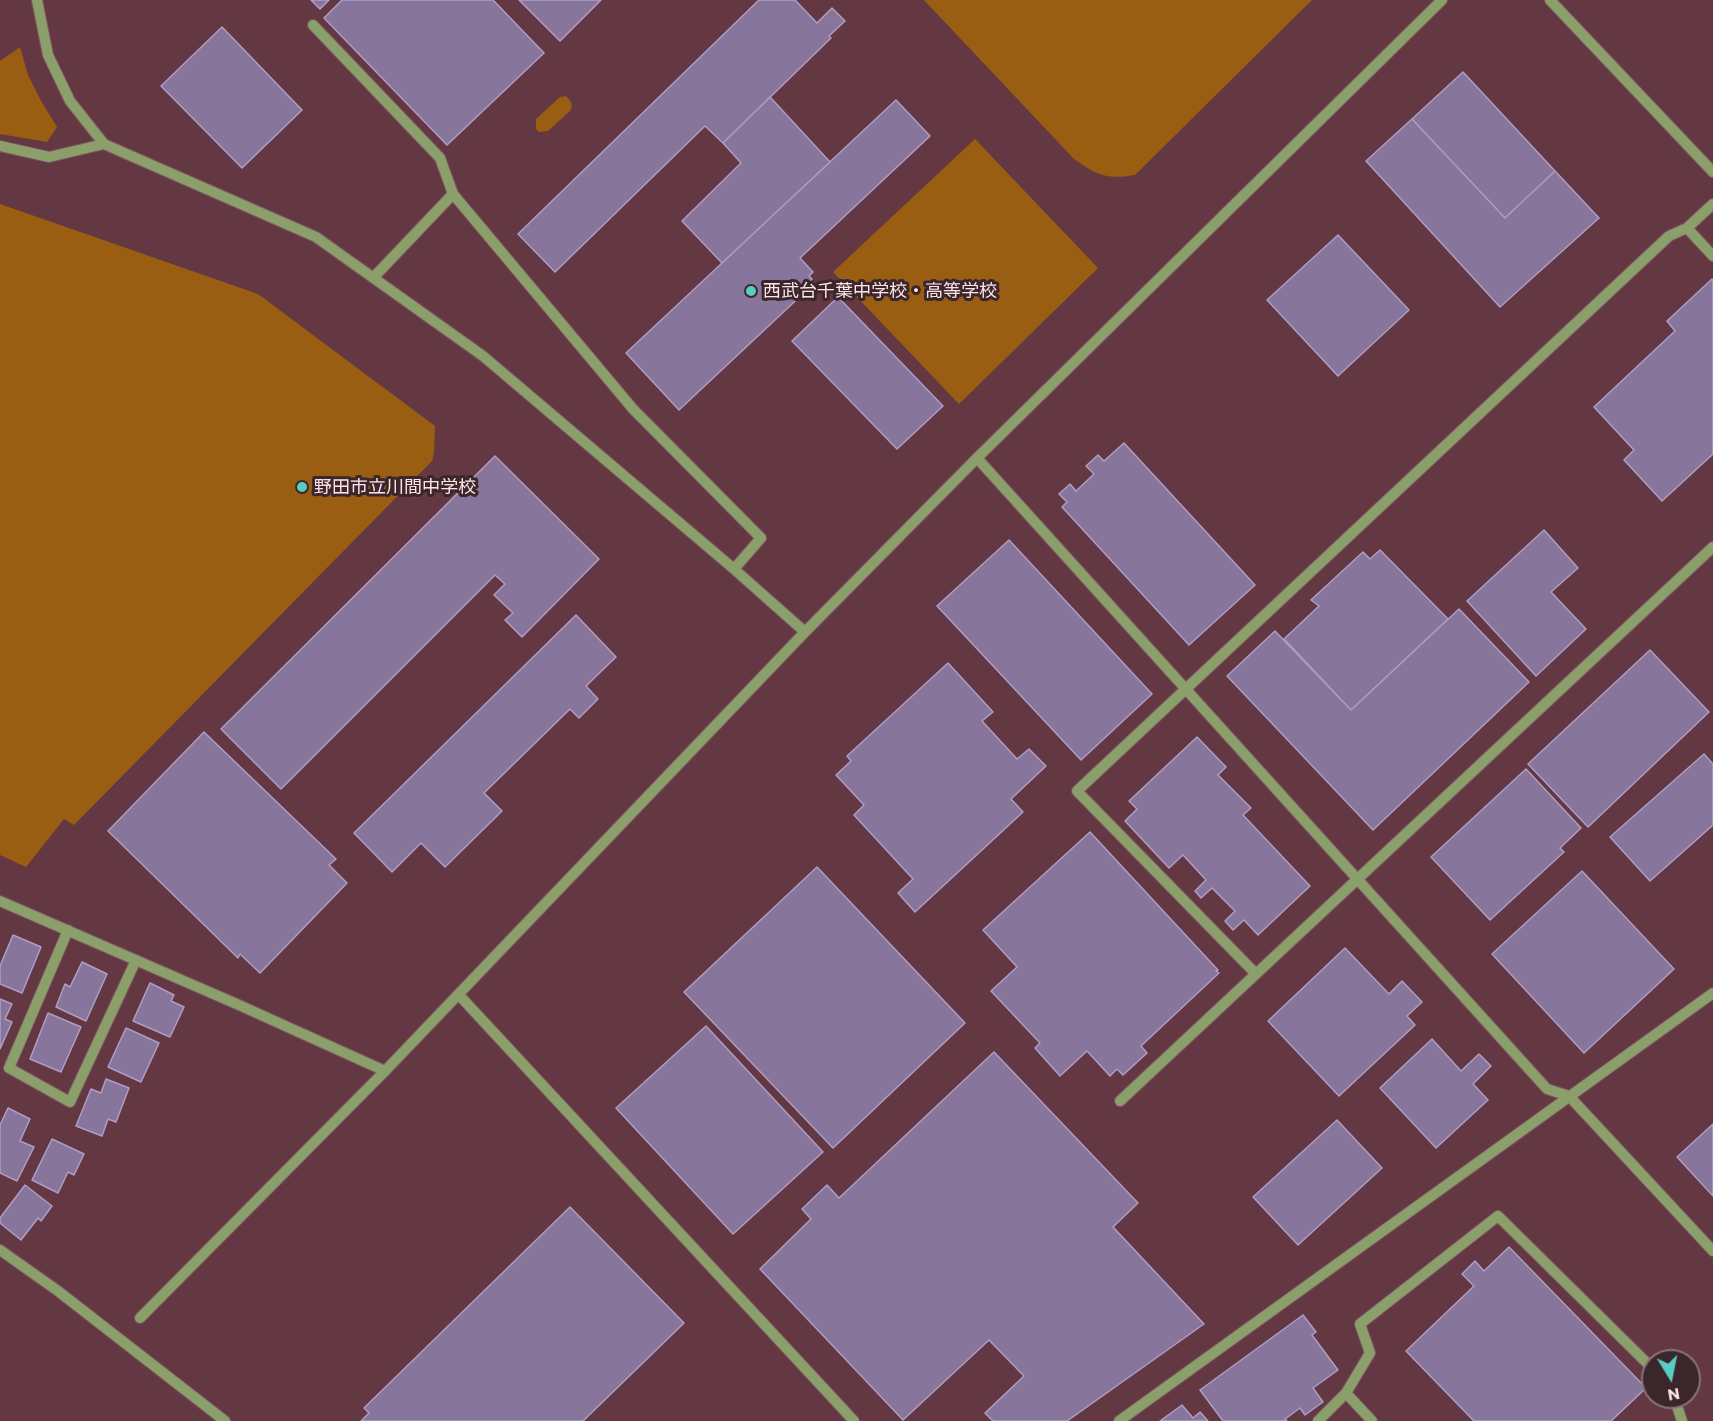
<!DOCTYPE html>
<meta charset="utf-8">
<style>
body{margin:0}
#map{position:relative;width:1713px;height:1421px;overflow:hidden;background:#633842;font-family:Commissioner,sans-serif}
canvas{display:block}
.north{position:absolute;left:1641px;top:1349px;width:60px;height:60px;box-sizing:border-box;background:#3b272b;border:2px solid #897276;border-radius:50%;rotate:170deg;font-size:16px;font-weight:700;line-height:24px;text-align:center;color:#fee3e7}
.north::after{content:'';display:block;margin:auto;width:21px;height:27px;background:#57cec1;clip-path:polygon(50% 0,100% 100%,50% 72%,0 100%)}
</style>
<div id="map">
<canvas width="1713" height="1421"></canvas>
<div class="north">N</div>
</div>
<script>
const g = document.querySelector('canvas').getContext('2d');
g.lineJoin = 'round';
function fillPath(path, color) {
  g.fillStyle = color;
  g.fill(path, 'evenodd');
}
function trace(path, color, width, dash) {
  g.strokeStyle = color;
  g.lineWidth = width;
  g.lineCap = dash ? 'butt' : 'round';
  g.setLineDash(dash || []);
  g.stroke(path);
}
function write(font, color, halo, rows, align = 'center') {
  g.font = font + ' Commissioner,"Noto Sans JP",sans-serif';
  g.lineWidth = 6;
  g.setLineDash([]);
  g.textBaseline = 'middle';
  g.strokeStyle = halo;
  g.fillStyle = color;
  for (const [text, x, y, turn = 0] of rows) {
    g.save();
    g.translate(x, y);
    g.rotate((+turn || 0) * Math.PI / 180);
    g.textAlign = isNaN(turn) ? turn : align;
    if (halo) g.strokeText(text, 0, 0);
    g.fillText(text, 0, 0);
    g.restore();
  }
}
fillPath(new Path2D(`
 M924 0H1312L1135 175C1106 180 1097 175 1074 159Z
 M20 47 28 75 41 101 57 127 47 142 0 134V61Z
 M566 96 571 102 572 106 570 111 548 131 539 132 536 129V119L560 97Z
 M975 139 1098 268 959 404 833 272Z
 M0 204 258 294 435 426 434 453 432 461 74 825 64 819 26 867 0 855Z`), '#9a5e12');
const building = new Path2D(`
 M311 0H329L320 9Z
 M342 0H493L544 53 447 145 324 18Z
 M519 0H601L560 41Z
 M759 0H795L817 23 832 8 845 21 829 36 831 38 723 143 705 126 555 272 518 234Z
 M222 27 302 110 242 168 161 86Z
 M1463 72 1555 171 1505 218 1412 119Z
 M770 97 830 162 722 263 682 221 741 163 723 143Z
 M896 100 930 136 800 258 813 272 809 276 812 279 805 285 808 289 679 410 626 353Z
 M1412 119 1505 218 1555 171 1599 218 1500 307 1366 161Z
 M1338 235 1409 310 1338 376 1267 300Z
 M1712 279 1713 281V454L1662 501 1624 460 1634 450 1594 407 1675 331 1667 321Z
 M838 297 943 406 897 449 792 341Z
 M1124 443 1255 585 1189 645 1062 507 1067 502 1059 494 1070 484 1076 491 1094 474 1086 466 1098 455 1104 461Z
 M495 456 599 559 522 637 505 620 513 613 494 595 505 584 495 575 281 789 221 729Z
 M1544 530 1578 568 1551 592 1586 629 1536 676 1467 601Z
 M1009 540 1152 694 1081 760 937 606Z
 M1380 550 1448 619 1351 710 1284 639 1319 606 1311 600 1363 552 1370 559Z
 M1459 609 1529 682 1373 830 1227 676 1275 631 1351 710Z
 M576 615 616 657 586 686 598 699 579 718 570 709 484 793 502 811 445 867 421 843 392 872 354 833Z
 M1650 650 1709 712 1588 827 1528 764Z
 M948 663 993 712 982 721 1017 759 1029 749 1046 766 1011 799 1023 812 915 912 898 893 913 879 854 815 864 805 836 775 851 761 847 756Z
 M204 732 336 859 329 865 347 883 260 973 240 954 238 958 108 831Z
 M1197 737 1226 767 1218 775 1251 808 1243 815 1310 886 1258 935 1244 920 1233 930 1225 921 1235 911 1212 888 1201 898 1195 891 1206 880 1183 855 1169 868 1125 821 1137 809 1129 801Z
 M1704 754 1713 764V825L1650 881 1610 837Z
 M1526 769 1581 828 1560 848 1564 852 1490 920 1431 857Z
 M1090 832 1218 970 1216 971 1219 973 1141 1046 1147 1053 1123 1075 1117 1069 1110 1076 1087 1051 1060 1076 1035 1048 1040 1043 991 991 1017 967 983 930Z
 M817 867 965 1023 833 1148 684 992Z
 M1582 871 1674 969 1584 1053 1492 954Z
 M13 935 41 947 22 993 0 984V966Z
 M1345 948 1389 994 1402 981 1422 1002 1407 1016 1415 1025 1339 1096 1268 1021Z
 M82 962 107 974 86 1021 56 1007 65 984 70 987Z
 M150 983 174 995 171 1001 184 1007 170 1037 133 1021Z
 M0 999 12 1004 5 1019 12 1022 0 1049Z
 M48 1013 81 1027 61 1072 30 1059Z
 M706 1026 823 1152 733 1234 616 1108Z
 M126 1028 159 1043 141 1082 108 1067Z
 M1432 1039 1461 1071 1479 1054 1491 1066 1473 1084 1488 1100 1436 1148 1380 1088Z
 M994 1052 1138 1203 1113 1227 1204 1324 1067 1421H993L985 1413 1024 1376 989 1340 903 1420 760 1269 811 1219 802 1209 827 1185 839 1198Z
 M106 1079 129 1088 116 1122 108 1119 102 1136 76 1126 91 1089 101 1093Z
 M8 1108 30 1119 20 1141 34 1147 17 1181 0 1173V1125Z
 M1337 1120 1382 1168 1298 1245 1253 1197Z
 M1713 1124V1196L1677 1157Z
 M52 1139 84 1154 74 1175 68 1172 58 1193 32 1180Z
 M25 1185 52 1206 41 1221 38 1218 21 1240 0 1223V1218Z
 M570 1207 684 1323 583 1421H361L369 1413 364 1408Z
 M1509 1247 1646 1388 1611 1421H1474L1406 1351 1474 1286 1462 1274 1475 1261 1484 1271Z
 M1303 1315 1316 1332 1312 1335 1338 1370 1313 1388 1323 1402 1305 1415 1300 1408 1285 1419 1287 1421H1223L1200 1390Z
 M1182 1405 1193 1418 1200 1412 1208 1421H1160Z`);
fillPath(building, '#87759c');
trace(building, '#af9dc6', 1.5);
const minor = new Path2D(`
 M37 0 48 55 70 101 104 144 316 237 483 356 734 569 805 632
 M1550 0 1713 172
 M313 25 440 158 453 194 633 409 761 538 734 569
 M0 146 49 157 104 144
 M1687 228 1713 256
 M373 278 453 194
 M977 458 1547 1089 1569 1096 1713 1251
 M0 901 239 1005 385 1071
 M68 930 9 1068 70 1102 136 960
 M1256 974 1077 791 1669 236 1687 228 1713 204
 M459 995 854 1421
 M1120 1101 1713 547
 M0 1250 58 1291 225 1421
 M140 1318 385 1071 805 632 977 458 1442 0
 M1346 1393 1370 1353 1360 1324 1498 1216 1653 1369
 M1674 1397 1682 1421
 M1119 1421 1713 993
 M1318 1421 1346 1393 1372 1421`);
trace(minor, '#7f5760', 12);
trace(minor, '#8b9f6a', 10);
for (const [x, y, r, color] of [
 [751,291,6,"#57cec1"],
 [302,487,6,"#57cec1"]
]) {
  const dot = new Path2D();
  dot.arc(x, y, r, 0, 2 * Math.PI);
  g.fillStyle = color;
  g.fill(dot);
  trace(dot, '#3b272b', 2);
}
write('18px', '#fee3e7', '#3b272b', [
 ["西武台千葉中学校・高等学校",763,291],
 ["野田市立川間中学校",314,487]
], 'left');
</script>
